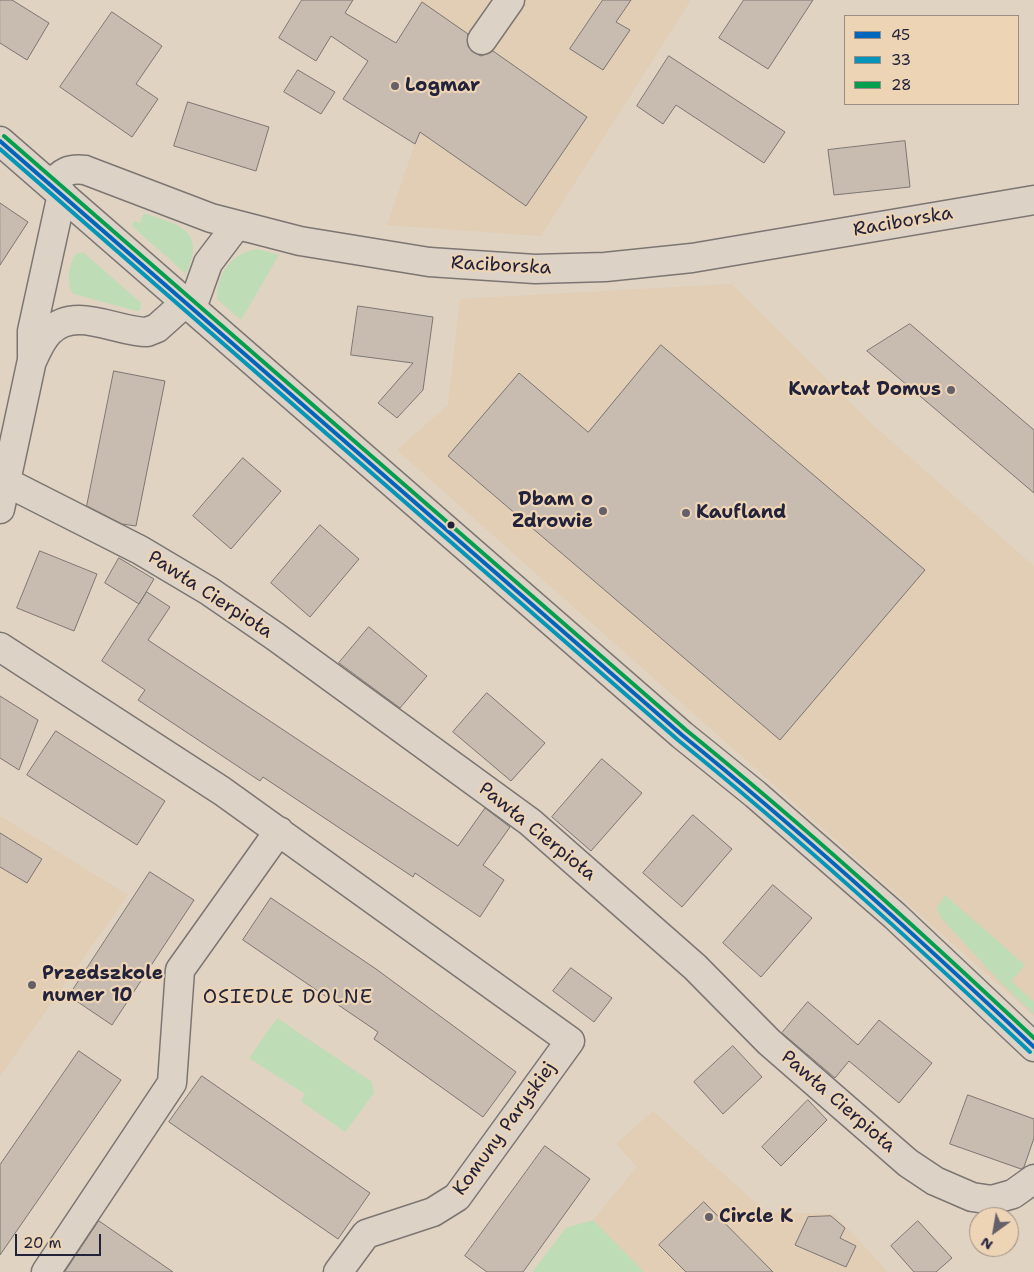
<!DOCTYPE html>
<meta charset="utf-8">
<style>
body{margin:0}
#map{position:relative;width:1034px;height:1272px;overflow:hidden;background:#e0d3c2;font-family:"Shantell Sans",sans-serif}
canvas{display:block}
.legend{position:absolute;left:844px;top:15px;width:175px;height:90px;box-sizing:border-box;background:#edd4b5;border:1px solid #9c8d84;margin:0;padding:6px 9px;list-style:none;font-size:15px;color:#22223b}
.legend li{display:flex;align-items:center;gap:10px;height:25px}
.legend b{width:25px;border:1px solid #9c8d84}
.north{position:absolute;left:969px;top:1207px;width:50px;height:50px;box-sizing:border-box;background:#edd4b5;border:1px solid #9c8d84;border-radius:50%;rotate:212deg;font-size:14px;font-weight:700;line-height:20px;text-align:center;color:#22223b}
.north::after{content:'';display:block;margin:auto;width:18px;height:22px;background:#64606a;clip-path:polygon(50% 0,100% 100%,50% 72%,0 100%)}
.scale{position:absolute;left:15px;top:1234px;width:86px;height:22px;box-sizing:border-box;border:2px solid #22223b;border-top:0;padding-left:6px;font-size:15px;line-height:18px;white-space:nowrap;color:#22223b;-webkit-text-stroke:4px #edd4b5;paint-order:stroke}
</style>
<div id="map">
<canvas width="1034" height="1272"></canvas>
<ul class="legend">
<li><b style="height:6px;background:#0065bd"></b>45</li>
<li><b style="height:6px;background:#0595b8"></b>33</li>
<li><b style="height:6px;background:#029f50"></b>28</li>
</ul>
<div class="north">N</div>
<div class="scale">20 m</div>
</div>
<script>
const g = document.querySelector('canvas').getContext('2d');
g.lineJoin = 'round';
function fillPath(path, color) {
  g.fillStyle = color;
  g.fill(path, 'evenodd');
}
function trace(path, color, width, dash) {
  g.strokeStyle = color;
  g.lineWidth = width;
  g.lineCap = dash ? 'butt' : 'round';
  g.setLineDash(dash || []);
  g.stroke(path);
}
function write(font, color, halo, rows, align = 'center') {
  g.font = font + ' "Shantell Sans",sans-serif';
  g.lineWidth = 4.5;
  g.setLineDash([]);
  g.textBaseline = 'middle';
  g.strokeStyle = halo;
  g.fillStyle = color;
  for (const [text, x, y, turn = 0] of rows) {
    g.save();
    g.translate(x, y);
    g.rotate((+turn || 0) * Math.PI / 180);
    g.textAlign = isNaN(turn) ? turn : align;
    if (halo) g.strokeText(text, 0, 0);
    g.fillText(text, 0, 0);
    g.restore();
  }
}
fillPath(new Path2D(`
 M419 0H691L541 236 387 225 417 138 445 74 396 43 421 2Z
 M732 284 873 425 1034 566V1016L397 450 448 405 460 299Z
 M0 816 128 895 0 1076Z
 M653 1111 766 1212 834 1214 888 1272H644L593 1220 637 1167 616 1144Z`), '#e2cdb5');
fillPath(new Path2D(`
 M144 213C179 225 207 230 186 274L132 226 134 221 140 223Z
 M258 249 279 255 241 320 217 299C217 273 232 252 258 249Z
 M77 253H84L141 303 140 310 137 311 74 294C65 286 69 262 77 253Z
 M945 895 1025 965 1011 981 1034 1002V1014L998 980 940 917 937 908Z
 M277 1018 372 1082 374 1093 345 1132 301 1101 305 1094 249 1058Z
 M593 1220 644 1272H532L566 1228Z`), '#bedcb6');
const building = new Path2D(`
 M0 0H12L49 23 27 60 0 43Z
 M302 0H353L345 13 396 43 422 2 468 34V46L473 52 481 56 493 51 587 117 526 206 420 132 415 144 343 99 368 61 331 36 316 61 279 38Z
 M603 0H631L616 22 630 30 603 70 570 49Z
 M744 0H813L768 69 719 38Z
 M112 12 162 46 136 84 158 99 132 137 60 87Z
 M669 56 785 132 764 163 676 105 663 124 637 106Z
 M298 70 335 92 321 114 284 92Z
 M188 102 269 127 256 171 174 146Z
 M905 141 910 187 834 195 828 150Z
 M0 203 28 222 0 265Z
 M358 306 433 317 423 390 397 418 378 403 413 363 351 355Z
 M910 324 1034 430V493L867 351Z
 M661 345 925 570 780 740 448 456 519 373 588 432Z
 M114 371 165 381 136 526 122 524 87 506Z
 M243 458 281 491 231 549 193 516Z
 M320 525 359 559 310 617 271 583Z
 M40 551 97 574 74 631 17 608Z
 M119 558 154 579 139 604 105 583Z
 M147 592 170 607 148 640 458 846 485 808 510 827 483 865 504 880 480 917 415 873 413 877 263 777 260 781 138 700 145 690 102 661Z
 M369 627 427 676 400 708 339 663Z
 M487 693 545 743 511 781 453 732Z
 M0 696 38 720 19 770 0 758Z
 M56 731 165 801 137 845 27 775Z
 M602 759 642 793 591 851 552 817Z
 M693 815 732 849 682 907 643 873Z
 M0 833 42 859 27 883 0 867Z
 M150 872 194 900 112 1025 69 996Z
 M773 885 812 918 761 977 723 943Z
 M271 898 376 969 516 1072 483 1117 374 1039 378 1032 243 940Z
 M571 968 612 998 594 1022 553 991Z
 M808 1002 858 1045 879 1020 932 1063 899 1103 849 1061 835 1078 782 1033Z
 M733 1046 762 1077 723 1114 694 1082Z
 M79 1051 121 1080 0 1255V1165Z
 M202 1076 370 1193 338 1239 169 1122Z
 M968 1095 1034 1119V1138L1024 1167 1021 1169 950 1144Z
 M808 1100 827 1120 781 1166 762 1147Z
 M545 1146 590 1179 523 1272H487L465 1256Z
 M704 1202 773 1272H686L659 1245Z
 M831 1216 845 1228 840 1238 856 1246 846 1267 795 1245 808 1217Z
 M99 1221 173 1272H65Z
 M918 1221 952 1258 936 1272H914L891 1246Z`);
fillPath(building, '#c8bbb0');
trace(building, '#7c7673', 1);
const street = new Path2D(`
 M482 40 510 0
 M33 359C37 350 42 339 49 332 75 305 116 332 147 332L157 328 186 302
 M6 482 140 550 209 591 276 637 530 822 695 967 769 1042 908 1163 935 1181 972 1197 992 1200 1013 1194 1034 1179
 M0 509 32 360V331L62 194
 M0 647 222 791 570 1041 457 1197 433 1212 366 1234 338 1272
 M46 1272 172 1083 180 970 279 831`);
const secondary = new Path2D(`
 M0 141 682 735 755 794 895 916 1034 1047
 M51 185C62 172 69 168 85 170L211 218 300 241 429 262 535 269 605 267 692 258 1034 200
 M192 308 208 263 236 226`);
trace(street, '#7c7673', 31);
trace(secondary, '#7c7673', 31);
trace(street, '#dcd2c6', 28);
trace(secondary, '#dcd2c6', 28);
trace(new Path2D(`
 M0 141 682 735C804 834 920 939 1034 1047`), '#0065bd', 4);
trace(new Path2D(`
 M0 149 678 740C800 839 915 944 1030 1052`), '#0595b8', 4);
trace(new Path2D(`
 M4 136 686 730C807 828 921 932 1034 1038`), '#029f50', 4);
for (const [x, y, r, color] of [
 [395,86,5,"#64606a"],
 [951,390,5,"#64606a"],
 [603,511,5,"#64606a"],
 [686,513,5,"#64606a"],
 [451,525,4.5,"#22223b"],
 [32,985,5,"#64606a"],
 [709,1217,5,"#64606a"]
]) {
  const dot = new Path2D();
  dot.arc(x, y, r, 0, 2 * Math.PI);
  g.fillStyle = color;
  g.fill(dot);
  trace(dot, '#edd4b5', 2);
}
write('bold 19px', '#22223b', '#edd4b5', [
 ["Logmar",405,86],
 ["Kwartał Domus",941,390,"right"],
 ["Dbam o",593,500,"right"],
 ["Zdrowie",593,522,"right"],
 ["Kaufland",696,513],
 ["Przedszkole",42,974],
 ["numer 10",42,996],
 ["Circle K",719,1217]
], 'left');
write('19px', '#22223b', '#edd4b5', [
 ["Raciborska",903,222,-10],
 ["Raciborska",501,266,3],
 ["Pawła Cierpioła",210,595,33],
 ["Pawła Cierpioła",537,832,39],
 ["Pawła Cierpioła",838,1102,41],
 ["Komuny Paryskiej",505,1129,-54]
]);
g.letterSpacing = '1px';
write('20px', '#22223b', '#edd4b5', [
 ["OSIEDLE DOLNE",288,998]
]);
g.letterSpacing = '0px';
</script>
